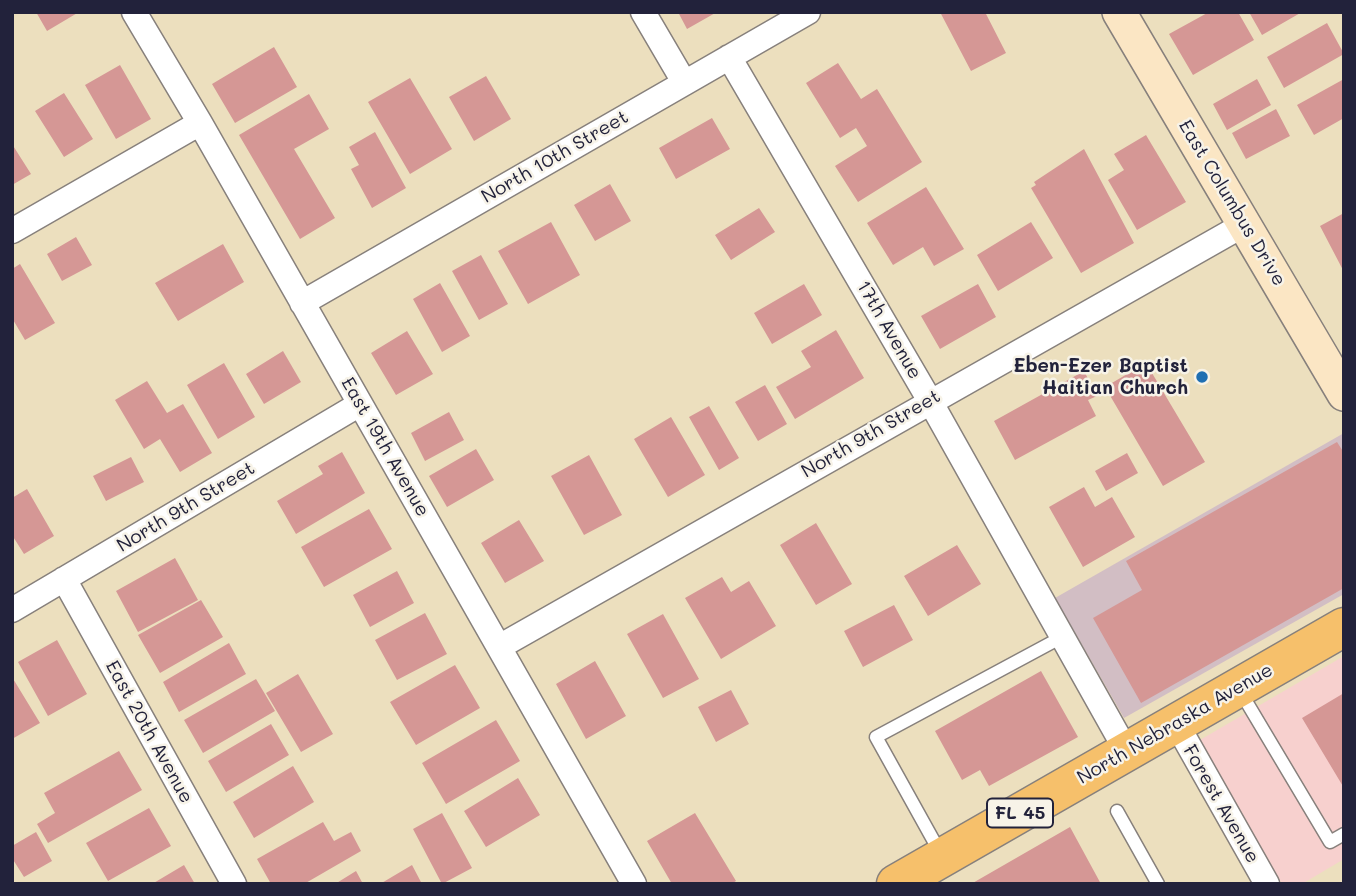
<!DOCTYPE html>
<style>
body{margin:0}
#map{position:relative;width:1356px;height:896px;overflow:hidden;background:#ecdfbe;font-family:Mali,sans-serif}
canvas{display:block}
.frame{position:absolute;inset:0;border:14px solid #22223b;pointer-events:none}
</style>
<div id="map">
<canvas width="1356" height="896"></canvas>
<div class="frame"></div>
</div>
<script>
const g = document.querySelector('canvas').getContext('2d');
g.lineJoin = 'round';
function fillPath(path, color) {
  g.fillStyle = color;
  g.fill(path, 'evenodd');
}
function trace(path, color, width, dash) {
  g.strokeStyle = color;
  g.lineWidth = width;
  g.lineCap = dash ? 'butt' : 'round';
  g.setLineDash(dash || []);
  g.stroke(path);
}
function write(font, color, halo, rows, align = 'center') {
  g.font = font + ' Mali,sans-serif';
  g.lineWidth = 5;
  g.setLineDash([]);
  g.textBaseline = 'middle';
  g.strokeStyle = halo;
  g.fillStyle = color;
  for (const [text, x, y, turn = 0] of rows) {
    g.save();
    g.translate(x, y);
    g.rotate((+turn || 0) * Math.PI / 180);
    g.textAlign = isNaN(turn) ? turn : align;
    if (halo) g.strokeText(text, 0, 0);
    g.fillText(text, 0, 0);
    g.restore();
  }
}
fillPath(new Path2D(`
 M1344 656V859L1302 884H1282L1200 740Z`), '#f7d0ce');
fillPath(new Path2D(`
 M1344 433V594L1124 718 1055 598Z`), '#d2bec4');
fillPath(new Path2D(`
 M36 12H79L47 31Z
 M678 12H717L687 29Z
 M940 12H985L1006 53 971 71Z
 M1209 12H1238L1254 40 1193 75 1169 34Z
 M1249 12H1302L1262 35Z
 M1327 23 1344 54 1284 88 1267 57Z
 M274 47 297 87 235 123 212 84Z
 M838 63 861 99 877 89 922 162 858 202 835 166 867 146 856 128 840 138 806 83Z
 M120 65 151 119 116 139 85 85Z
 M486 76 511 119 474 141 449 97Z
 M410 78 452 149 410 174 368 102Z
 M1257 79 1271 105 1227 130 1213 104Z
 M1344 79V118L1314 135 1297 105Z
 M64 93 93 139 64 157 35 111Z
 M309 94 329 129 294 149 335 218 300 239 239 135Z
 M1276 109 1290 136 1246 159 1232 133Z
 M712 118 730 149 676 179 659 148Z
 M375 132 406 188 372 208 351 169 359 165 349 147Z
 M1146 135 1186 202 1137 230 1108 180 1124 170 1114 154Z
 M12 144 31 174 12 185Z
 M1084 149 1134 243 1081 273 1031 188 1036 185 1034 182Z
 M610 184 631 221 595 241 574 205Z
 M926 187 964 249 934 266 923 247 893 265 867 223Z
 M759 208 775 232 731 260 715 235Z
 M1344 213V272L1320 226Z
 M551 222 580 275 528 304 498 251Z
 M1031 222 1053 258 998 291 977 255Z
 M76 237 92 265 62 281 47 254Z
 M223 244 244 282 178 321 155 283Z
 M481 255 508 304 479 320 452 271Z
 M20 264 55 323 25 340 12 318V269Z
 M440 283 470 336 442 352 413 299Z
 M804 284 822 315 772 344 754 313Z
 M978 284 996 317 940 349 921 316Z
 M836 330 864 378 795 419 776 387 811 367 801 351Z
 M407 331 433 374 396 395 371 353Z
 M283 351 301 382 264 404 246 374Z
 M224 363 255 417 218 439 187 385Z
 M1146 363 1205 462 1163 486 1105 387Z
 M1084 371 1097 396 1088 400 1096 416 1015 460 994 421Z
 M147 381 167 413 183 404 212 453 180 472 160 439 144 449 115 400Z
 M765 385 787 424 758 441 735 402Z
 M709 406 739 458 719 470 689 417Z
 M449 412 464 440 425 461 411 433Z
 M671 417 705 475 668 497 634 439Z
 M1337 442 1344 453V588L1141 703 1093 618 1142 590 1126 561Z
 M476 449 494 480 447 507 429 476Z
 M342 452 365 493 296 534 277 501 323 474 318 466Z
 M1127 453 1138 473 1106 491 1095 471Z
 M589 455 622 515 584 535 551 476Z
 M131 457 144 482 106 501 93 476Z
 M1084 487 1095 507 1112 497 1135 537 1083 567 1049 507Z
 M27 489 54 536 24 554 12 535V498Z
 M369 509 392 549 324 587 301 547Z
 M519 520 544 561 505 583 481 543Z
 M816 523 852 584 816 605 780 545Z
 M957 545 981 584 928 616 904 576Z
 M175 558 198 600 138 632 116 591Z
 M397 571 414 603 370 627 353 595Z
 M722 577 731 592 749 581 776 626 721 659 685 598Z
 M201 600 223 637 160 673 138 635Z
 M894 605 913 640 863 667 844 631Z
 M425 613 447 654 397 680 375 640Z
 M663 614 699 679 663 698 627 634Z
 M57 640 87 694 48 716 18 662Z
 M229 643 246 674 179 712 163 682Z
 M595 661 626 716 586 739 556 684Z
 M455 665 480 708 416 745 390 702Z
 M1041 671 1078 737 989 786 980 770 962 780 935 731Z
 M298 674 333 734 301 752 266 693Z
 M12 677 40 723 12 739Z
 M256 679 275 711 203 753 184 720Z
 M731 690 749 724 716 742 698 707Z
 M1344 693V788L1302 718Z
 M496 720 520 761 446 804 422 763Z
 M271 724 289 755 226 792 208 761Z
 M119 751 142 790 48 843 37 824 55 813 44 793Z
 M293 766 314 802 254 838 233 802Z
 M518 778 540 815 486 847 464 811Z
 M149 808 171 846 108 881 86 843Z
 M442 813 472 868 442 884 413 829Z
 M695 813 736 881 731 884H672L647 841Z
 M323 822 334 841 351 832 361 851 304 884H271L257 859Z
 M1070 827 1101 884H971Z
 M36 832 52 861 24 877 12 858V846Z
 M184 865 195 884H152Z
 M412 865 422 884H380Z
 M356 871 363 884H335Z`), '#d59795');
const service = new Path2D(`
 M1240 691 1330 842 1344 834
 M1117 811 1158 884
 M941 854 876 737 1062 637`);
const minor = new Path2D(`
 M134 12 200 123 634 884
 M643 12 684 82
 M729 57 930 401 1127 752
 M12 231 200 123
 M302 303 808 12
 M64 579 234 884
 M12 610 360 404
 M499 647 1245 224
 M1176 723 1267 884`);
const secondary = new Path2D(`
 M1119 12 1344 394`);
const primary = new Path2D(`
 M896 884 1344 627`);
trace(service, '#87807c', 15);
trace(minor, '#87807c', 27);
trace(secondary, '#87807c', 36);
trace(primary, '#87807c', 41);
trace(service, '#fff', 12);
trace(minor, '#fff', 24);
trace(secondary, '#fbe6c4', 33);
trace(primary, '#f6c06b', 38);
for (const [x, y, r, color] of [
 [1202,377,7,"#1f6fb2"]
]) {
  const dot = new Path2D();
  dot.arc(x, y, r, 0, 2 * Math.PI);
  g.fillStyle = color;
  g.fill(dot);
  trace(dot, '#f7f3e8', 2.5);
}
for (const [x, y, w] of [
 [1020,813,66]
]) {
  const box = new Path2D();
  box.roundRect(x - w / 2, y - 14.5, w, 29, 5);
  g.fillStyle = '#f7f3e8';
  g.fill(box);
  trace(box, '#22223b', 2);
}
write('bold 18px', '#22223b', null, [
 ["FL 45",1020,813]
]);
write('19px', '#22223b', '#f7f3e8', [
 ["North 10th Street",555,157,-30],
 ["East Columbus Drive",1232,203,59],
 ["17th Avenue",889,330,60],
 ["North 9th Street",871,434,-30],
 ["East 19th Avenue",385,447,60],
 ["North 9th Street",186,507,-31],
 ["North Nebraska Avenue",1175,724,-30],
 ["East 20th Avenue",149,732,61],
 ["Forest Avenue",1221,804,60]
]);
write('bold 19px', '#22223b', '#f7f3e8', [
 ["Eben-Ezer Baptist",1188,366],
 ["Haitian Church",1188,388]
], 'right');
</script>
